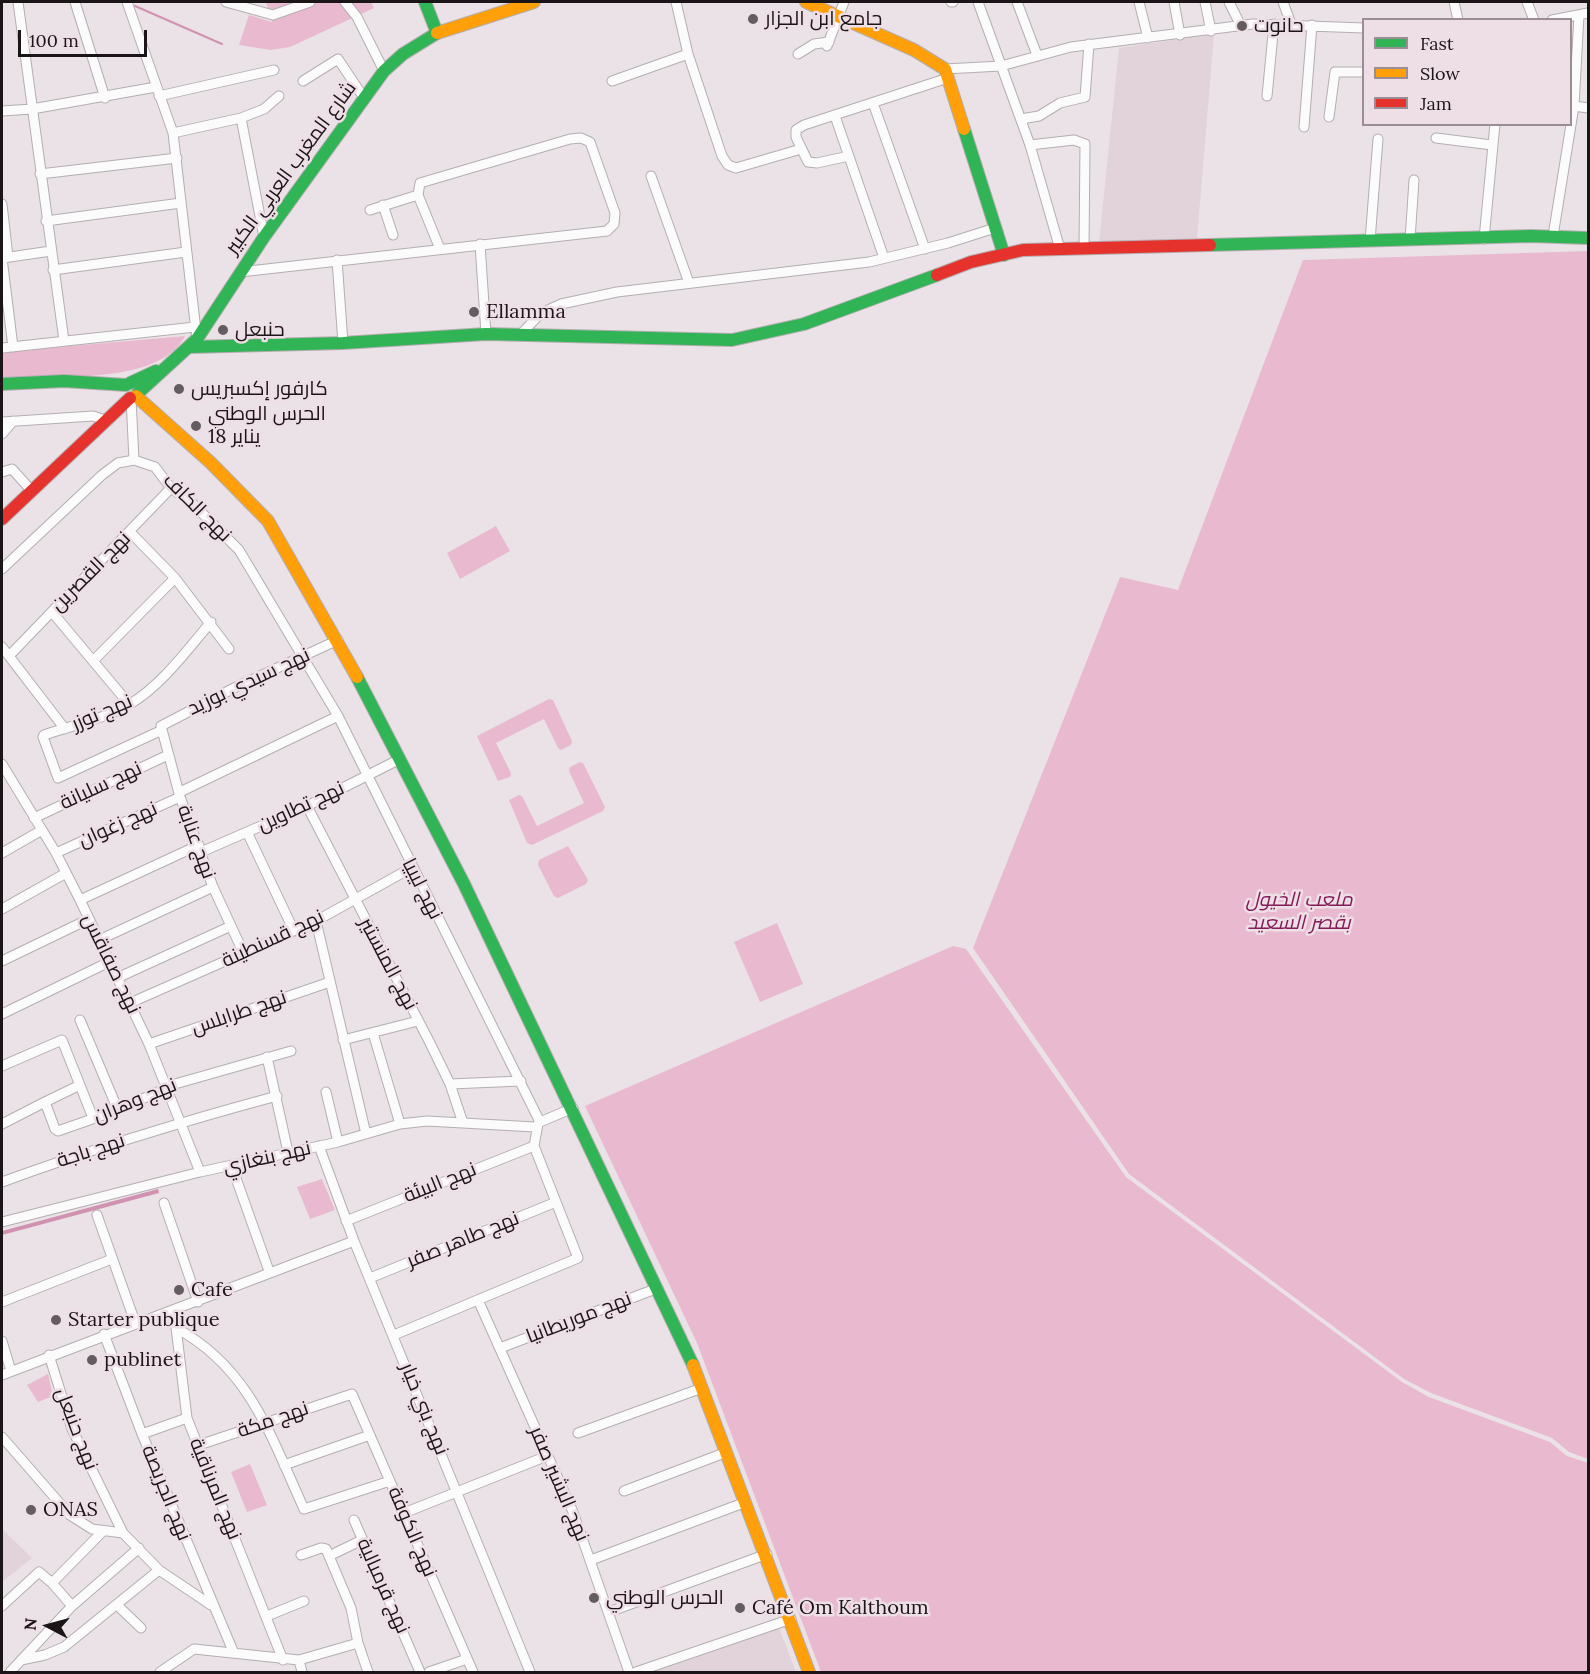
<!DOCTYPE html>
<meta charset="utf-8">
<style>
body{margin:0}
#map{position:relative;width:1590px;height:1674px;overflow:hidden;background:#eae2e6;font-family:Lora,serif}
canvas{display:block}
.frame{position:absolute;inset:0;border:3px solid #1b1518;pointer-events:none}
.legend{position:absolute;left:1362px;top:18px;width:210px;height:108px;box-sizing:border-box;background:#eedfe6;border:2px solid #9a8e94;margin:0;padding:8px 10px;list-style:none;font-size:18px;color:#1b1518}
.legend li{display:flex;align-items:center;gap:12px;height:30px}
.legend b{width:30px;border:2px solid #9a8e94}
.north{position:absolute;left:18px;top:1596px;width:60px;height:60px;-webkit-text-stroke:4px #eedfe6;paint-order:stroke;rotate:276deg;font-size:16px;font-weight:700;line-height:24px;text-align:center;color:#1b1518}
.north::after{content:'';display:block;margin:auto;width:21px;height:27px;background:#1b1518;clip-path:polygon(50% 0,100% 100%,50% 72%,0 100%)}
.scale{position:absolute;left:18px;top:30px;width:129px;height:27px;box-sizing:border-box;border:3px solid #1b1518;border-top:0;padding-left:8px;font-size:18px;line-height:21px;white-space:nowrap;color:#1b1518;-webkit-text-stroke:4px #eedfe6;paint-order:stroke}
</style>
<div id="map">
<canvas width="1590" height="1674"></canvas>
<div class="frame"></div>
<ul class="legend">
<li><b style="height:8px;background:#30b455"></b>Fast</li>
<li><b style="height:8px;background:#ff9f0a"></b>Slow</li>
<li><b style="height:8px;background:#e5322d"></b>Jam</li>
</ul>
<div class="north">N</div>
<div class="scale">100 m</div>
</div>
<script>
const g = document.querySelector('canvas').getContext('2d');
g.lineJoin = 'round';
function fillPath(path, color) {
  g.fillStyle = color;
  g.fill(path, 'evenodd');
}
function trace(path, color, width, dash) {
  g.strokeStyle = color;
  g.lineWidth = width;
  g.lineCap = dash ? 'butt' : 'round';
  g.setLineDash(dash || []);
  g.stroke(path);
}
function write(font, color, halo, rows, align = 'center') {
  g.font = font + ' Lora,Cairo,serif';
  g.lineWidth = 5;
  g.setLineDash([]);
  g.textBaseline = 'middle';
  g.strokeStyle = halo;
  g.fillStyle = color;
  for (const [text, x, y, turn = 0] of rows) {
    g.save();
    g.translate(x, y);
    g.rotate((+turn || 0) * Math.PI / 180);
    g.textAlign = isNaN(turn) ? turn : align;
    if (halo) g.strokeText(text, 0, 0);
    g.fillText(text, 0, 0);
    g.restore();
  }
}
fillPath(new Path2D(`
 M1214 34 1197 238 1099 243 1119 48Z
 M2 1529 32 1558 2 1582Z
 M778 1625 796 1672H640Z`), '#e2d2d9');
fillPath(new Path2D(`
 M266 2H371L374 8 290 47 271 50 239 45 249 15 272 22Z
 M1588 251V1459L1569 1452 1552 1438 1431 1393 1404 1379 1129 1174 973 948 1120 577 1178 590 1303 260Z
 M185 336C160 386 50 376 2 377V352Z
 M496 526 510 551 460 579 447 553Z
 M549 699 553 700 572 741 571 745 561 750 558 748 544 719 496 743 511 773 510 777 498 781 477 736Z
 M580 762 583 763 605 807 603 811 532 845 527 843 509 800 519 795 522 796 537 826 584 803 569 771 570 767Z
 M568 846 588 880 586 884 558 898 554 896 538 865 539 860Z
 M777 923 803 984 760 1002 734 942Z
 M953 946 966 949 1126 1177 1402 1382 1429 1397 1550 1442 1567 1456 1588 1463V1672H821L697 1343 585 1106Z
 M322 1179 335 1210 310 1219 297 1187Z
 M48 1374 53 1396 38 1402 27 1385Z
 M250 1464 267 1505 247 1512 231 1472Z`), '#e9b9d0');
fillPath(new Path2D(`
 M158 1189 159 1193 2 1235V1231Z`), '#d192b1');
trace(new Path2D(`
 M135 6 222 44`), '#d192b1', 2);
const street = new Path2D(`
 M18 2 64 341
 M75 2 105 98
 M127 2 173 133 197 339
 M226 2 273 15 310 2
 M345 2 357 17 384 71
 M676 2 688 54 722 156 728 165 736 168 801 149
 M951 2H953
 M978 2 1030 145 1060 249
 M1017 2 1037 55
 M1139 2 1148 38
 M1174 2 1180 35
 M1205 2 1211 31
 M1229 2 1241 26
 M1283 2 1291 24
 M1454 2 1458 20
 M1527 2 1534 20
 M1552 20 1588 13
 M827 46 844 2
 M798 54 814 44 829 42
 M945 69 1001 66 1071 47 1253 24 1364 28
 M303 81 338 59 364 98
 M612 81 688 54
 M159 96 274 70
 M1267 96 1274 24
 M873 103 925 249
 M1574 106 1588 108
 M2 111 32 109 156 87
 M835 116 884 258
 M1329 117 1335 72H1364
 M241 118 264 109 279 96
 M1021 119 1039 116 1060 103 1085 97 1089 44
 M1304 127 1312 25
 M173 133 241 118 264 237
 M1436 138 1492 145
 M1030 145 1074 140 1085 144 1084 249
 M849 156 817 163 808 162 796 137V130L804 125 948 78
 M40 174 177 158
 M651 176 689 283
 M2 204 8 257
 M383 205 393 235
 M370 210 418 195
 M46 221 181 203
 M1553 236 1574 106 1579 15
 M1484 239 1495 124
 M1410 240 1414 180
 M1370 241 1378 139
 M480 244 486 334
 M2 258 13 347
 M3 258 51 251
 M337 260 343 343
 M53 270 186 252
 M240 272 607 231 614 224 615 213 590 142 581 138 570 139 420 183 418 195 440 249
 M520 335 541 313 561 304 617 292 869 262 948 243 995 228
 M2 348 195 327
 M131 398 134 460
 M2 422 93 416 108 421
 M2 434 13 421
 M2 472 12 469 31 490
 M131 533 175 578 229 649
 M2 569 102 475 118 463 134 460 155 467 171 488 193 504 239 550 338 716 540 1122
 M52 612 129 704
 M2 647 65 729
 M10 655 171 488
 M94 660 175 578
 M160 731 58 778 43 737 44 735C73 725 104 719 130 704 162 685 187 650 211 622
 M2 764 56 853 80 900 149 1044 200 1172
 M180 792 338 716
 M307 806 430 1043 450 1084 463 1123
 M34 818 168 755
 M247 832 294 931
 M201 852 307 806 400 759
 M2 853 42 830
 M56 853 180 797
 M80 900 199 845
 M2 909 66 873
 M316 921 366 1134
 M99 940 213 887
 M244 954 213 887 180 797 161 726 236 687 338 640
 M2 961 89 919
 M117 978 231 926
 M130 1003 316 921 411 868
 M2 1014 109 962
 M80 1020 118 1110
 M373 1033 400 1124
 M343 1040 418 1021
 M149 1044 330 982
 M267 1057 288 1152
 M2 1066 62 1040 93 1118
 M450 1084 521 1081
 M326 1092 338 1142
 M45 1102 80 1085
 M540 1122 573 1108
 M2 1124 45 1102 55 1129 58 1131 118 1110 175 1084 291 1051
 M319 1146 354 1241 530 1672
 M232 1167 269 1271
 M2 1182C92 1149 184 1121 277 1096
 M164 1203 198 1302
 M97 1215 135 1322
 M346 1221 534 1146
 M2 1222 200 1172 338 1142 400 1124 427 1121 535 1127
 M370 1278 556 1202
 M478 1300 573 1512 629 1672
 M2 1302 112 1259
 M174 1311 187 1418 283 1660
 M176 1328C250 1368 271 1437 304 1509L390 1481
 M104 1334 142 1434 233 1651
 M394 1335 578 1258 534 1146 538 1124
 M2 1341 11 1371
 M500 1348 658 1288
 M49 1355 72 1429 123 1533
 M2 1375 354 1241
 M578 1433 702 1388
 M142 1434 187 1418
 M2 1437 70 1515 92 1529 123 1533 159 1570 211 1605
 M196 1446 352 1394 473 1672
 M284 1465 370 1435
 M624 1491 727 1452
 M404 1513 547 1456
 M354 1520 420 1672
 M301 1555 321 1548 326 1549 351 1608 358 1643 368 1672
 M329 1556 362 1540
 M591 1560 746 1502
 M52 1583 103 1531
 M117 1605 141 1628
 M2 1606 39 1572 52 1583 72 1606
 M609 1612 767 1554
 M267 1616 304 1601
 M21 1660 45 1655 64 1647 159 1570
 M299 1660 302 1672
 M10 1672 72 1606 139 1548
 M160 1672 194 1649 299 1660 358 1643
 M429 1672 467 1659
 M636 1672 791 1619`);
const fast = new Path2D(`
 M964 129 1004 255
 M1210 245 1531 236 1588 238
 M190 347 343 343 486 334 732 340 804 324 937 275
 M130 383 156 371
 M2 384 64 381 126 385
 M138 393 197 339 264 237 384 71 403 54 437 33 425 2
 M357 677 464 884 693 1365`);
const slow = new Path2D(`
 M806 2 914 50 945 69 964 129
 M437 33 534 2
 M136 396 211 463 268 521 357 677
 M693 1365 809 1672`);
const jam = new Path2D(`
 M937 275 971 262 1023 250 1210 245
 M2 519 130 398`);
trace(street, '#b4aeb1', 11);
trace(fast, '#b4aeb1', 14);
trace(slow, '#b4aeb1', 14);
trace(jam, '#b4aeb1', 14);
trace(street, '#fcfbfb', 9);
trace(fast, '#30b455', 12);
trace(slow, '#ff9f0a', 12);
trace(jam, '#e5322d', 12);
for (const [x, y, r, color] of [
 [753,19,6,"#635d60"],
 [1242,26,6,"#635d60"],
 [474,312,6,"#635d60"],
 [223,330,6,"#635d60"],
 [179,389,6,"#635d60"],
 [196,426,6,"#635d60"],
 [179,1290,6,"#635d60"],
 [56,1320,6,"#635d60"],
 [92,1360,6,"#635d60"],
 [31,1510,6,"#635d60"],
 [594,1598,6,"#635d60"],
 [740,1608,6,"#635d60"]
]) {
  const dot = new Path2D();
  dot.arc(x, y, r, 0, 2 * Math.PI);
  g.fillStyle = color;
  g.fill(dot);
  trace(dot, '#eedfe6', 2);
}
write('20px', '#1b1518', '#eedfe6', [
 ["جامع ابن الجزار",765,19],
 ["حانوت",1254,26],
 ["Ellamma",486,312],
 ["حنبعل",235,330],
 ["كارفور إكسبريس",191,389],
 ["الحرس الوطني",208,414],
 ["18 يناير",208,437],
 ["Cafe",191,1290],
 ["Starter publique",68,1320],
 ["publinet",104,1360],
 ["ONAS",43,1510],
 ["الحرس الوطني",606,1598],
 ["Café Om Kalthoum",752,1608]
], 'left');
write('20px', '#1b1518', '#eedfe6', [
 ["شارع المغرب العربي الكبير",291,168,-54],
 ["نهج الكاف",197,508,45],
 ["نهج القصرين",91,572,-45],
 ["نهج سيدي بوزيد",249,682,-25],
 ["نهج توزر",102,713,-23],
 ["نهج سليانة",101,786,-25],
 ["نهج تطاوين",301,807,-25],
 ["نهج زغوان",118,825,-24],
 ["نهج عنابة",196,842,70],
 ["نهج ليبيا",422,889,63],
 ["نهج قسنطينة",273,939,-25],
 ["نهج صفاقس",111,964,64],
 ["نهج المنستير",388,964,62],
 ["نهج طرابلس",239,1013,-19],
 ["نهج وهران",135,1101,-22],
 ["نهج باجة",91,1151,-18],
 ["نهج بنغازي",267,1158,-13],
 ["نهج البيئة",440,1183,-22],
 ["نهج طاهر صفر",463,1240,-22],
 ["نهج موريطانيا",579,1318,-21],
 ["نهج بني خيار",424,1409,68],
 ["نهج مكة",273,1420,-19],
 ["نهج حنبعل",76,1429,69],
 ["نهج البشير صفر",559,1484,67],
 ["نهج المرناقية",215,1489,68],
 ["نهج الجريصة",166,1493,68],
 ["نهج الكوفة",412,1532,67],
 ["نهج قرمبالية",383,1586,66]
]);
write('italic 20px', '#851c5a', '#eedfe6', [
 ["ملعب الخيول",1299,900],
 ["بقصر السعيد",1299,923]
]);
</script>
